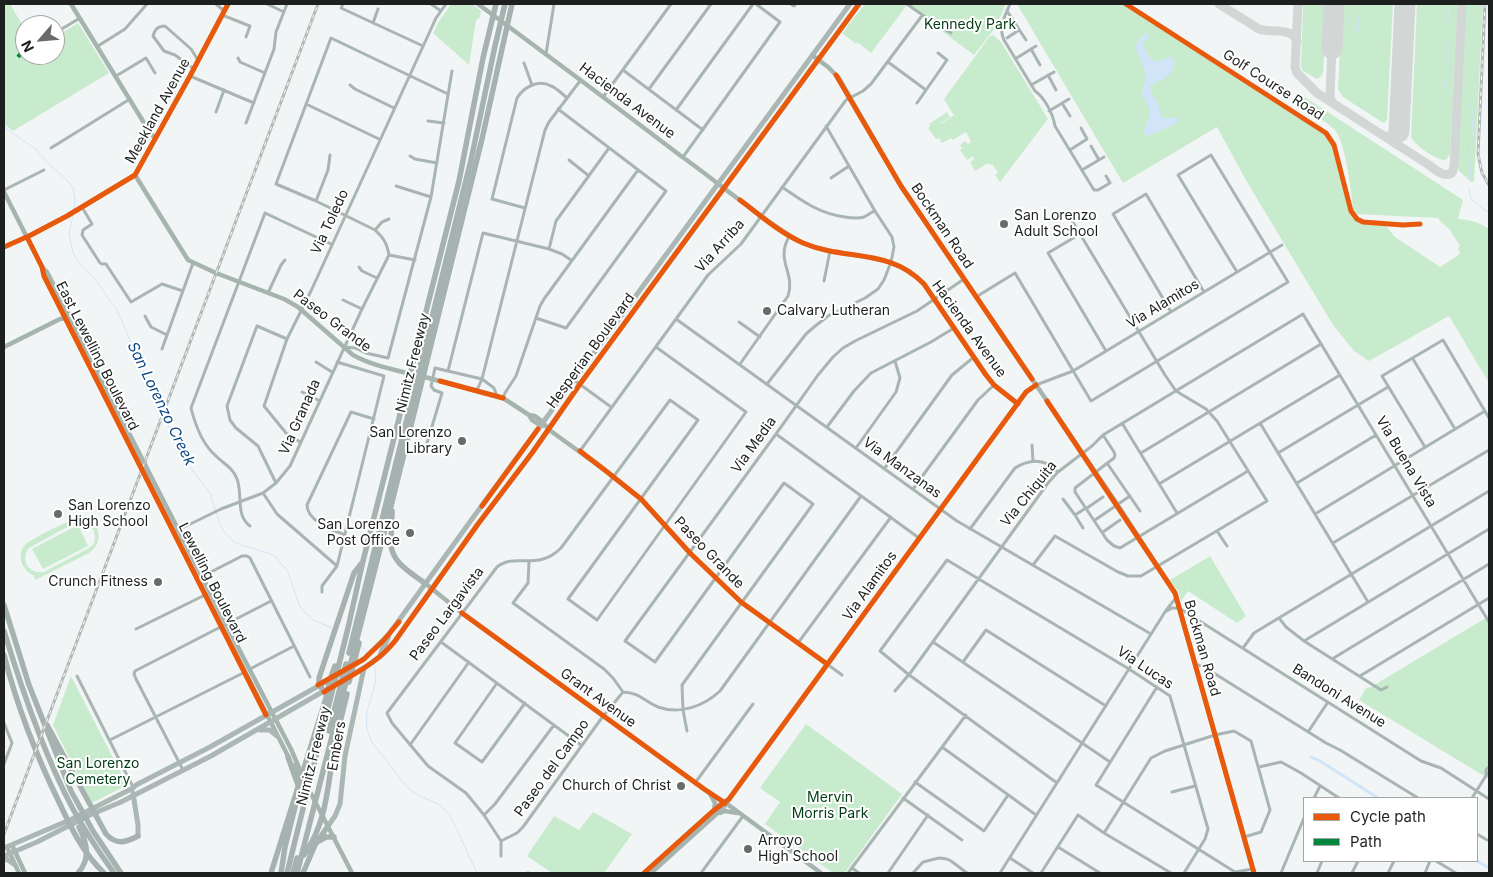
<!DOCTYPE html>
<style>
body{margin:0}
#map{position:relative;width:1493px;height:877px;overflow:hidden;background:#f2f5f5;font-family:Inter,sans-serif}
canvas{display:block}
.frame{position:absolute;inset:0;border:5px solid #1e2020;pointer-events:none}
.legend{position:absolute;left:1303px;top:797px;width:175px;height:65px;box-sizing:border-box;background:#fff;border:1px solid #a5a6a6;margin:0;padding:6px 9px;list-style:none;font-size:15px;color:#1e2020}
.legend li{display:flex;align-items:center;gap:10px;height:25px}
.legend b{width:25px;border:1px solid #a5a6a6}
.north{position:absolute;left:15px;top:15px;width:50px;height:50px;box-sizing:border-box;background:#fff;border:1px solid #a5a6a6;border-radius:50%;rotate:243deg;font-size:14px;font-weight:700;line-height:20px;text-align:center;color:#1e2020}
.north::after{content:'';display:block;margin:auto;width:18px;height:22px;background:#686b6b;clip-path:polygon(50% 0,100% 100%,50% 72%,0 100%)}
</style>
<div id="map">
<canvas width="1493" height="877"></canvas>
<div class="frame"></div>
<ul class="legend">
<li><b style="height:6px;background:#e8590c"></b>Cycle path</li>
<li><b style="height:6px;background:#00873e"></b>Path</li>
</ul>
<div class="north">N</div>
</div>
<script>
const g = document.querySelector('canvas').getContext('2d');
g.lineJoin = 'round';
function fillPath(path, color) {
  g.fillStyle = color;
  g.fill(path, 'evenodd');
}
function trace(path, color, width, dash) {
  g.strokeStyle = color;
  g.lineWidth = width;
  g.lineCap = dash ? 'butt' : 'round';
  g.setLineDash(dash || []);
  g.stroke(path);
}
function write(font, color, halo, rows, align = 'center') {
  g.font = font + ' Inter,sans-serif';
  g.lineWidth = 4;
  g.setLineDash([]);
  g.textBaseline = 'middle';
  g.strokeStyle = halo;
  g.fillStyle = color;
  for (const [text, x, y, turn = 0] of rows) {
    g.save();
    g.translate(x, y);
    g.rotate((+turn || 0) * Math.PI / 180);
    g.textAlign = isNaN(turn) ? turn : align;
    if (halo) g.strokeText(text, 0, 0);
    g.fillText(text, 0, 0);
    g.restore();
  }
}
fillPath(new Path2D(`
 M4 4H10L25 29V55H55V37L78 23 109 73 13 131 4 124Z
 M451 4H472L481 11 480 17 476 20 469 65 433 33 438 23Z
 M865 4H1006L995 28 974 55 907 5 871 53 857 42 856 44 842 33Z
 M1017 4H1122L1323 133 1331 144 1349 211C1356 226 1371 224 1386 226L1395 237 1440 267 1460 254 1458 248 1460 246 1450 230 1439 220V218L1356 214 1354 213C1351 194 1346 141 1334 129 1323 119 1307 111 1294 103L1300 94 1463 200 1458 219C1470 220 1479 222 1489 229V383L1449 316 1369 361 1354 351 1333 325 1247 182 1217 127 1123 183Z
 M1303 4H1327L1323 73 1321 76 1317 79 1303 71 1301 67Z
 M1342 4H1393L1387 120 1384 123 1382 122 1343 97 1338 90Z
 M1417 4H1458L1450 154 1446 160C1437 161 1414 145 1411 137Z
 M1465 4H1483L1474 181 1471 182 1459 171 1457 166Z
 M993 35 1001 42 1048 119 1000 182 995 175 998 172 992 164 990 165 988 163 975 171 970 162 974 159 973 156 967 160 960 150 962 148 960 145 965 141 968 144 971 142 966 132 953 140 951 138 942 143 939 138 936 139 928 128 930 126 929 124 947 112 950 117 941 123V124L954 115 956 119 944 99 990 36Z
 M84 518C101 523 104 543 89 553L35 580 34 577 35 576C22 571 15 555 26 544 33 538 67 521 76 519 79 518 80 518 84 518ZM76 522 85 523 94 530 95 539 93 545 89 548 44 572C28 574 20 560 29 548Z
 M78 525 88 546 43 569 32 549Z
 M1210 556 1246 616 1237 623 1188 591 1181 601 1178 591 1170 580Z
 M1489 616V779L1359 700 1366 688 1371 687Z
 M71 676 127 785 92 803 53 725Z
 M806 724 902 794 847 870 844 873H833L765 824 780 802 760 788Z
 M593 812 632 834 604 873H552L527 856 554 816 579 830Z`), '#c8ebce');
fillPath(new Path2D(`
 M1147 32 1149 37 1142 43C1149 60 1154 67 1171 56 1181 72 1162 80 1150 86 1150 94 1156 98 1158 105 1160 110 1160 114 1162 118H1177L1180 119C1175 126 1156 132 1147 136L1145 135 1144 131C1151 111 1154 115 1142 95L1146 74 1135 46 1139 39Z`), '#d2e4f8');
trace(new Path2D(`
 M1345 18 1353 27 1364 34
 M1358 30 1360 4
 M1440 83 1450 90
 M1443 85 1445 81 1449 4
 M1465 99 1470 104 1473 112 1470 181
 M4 127 37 150 46 161 69 182 73 188 75 200 74 209
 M1469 189 1471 199 1486 211H1489
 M73 215 69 234 73 253 78 261 94 278 117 310 158 404 186 462 210 493 220 524 225 533 233 541 241 545 268 553 277 558 288 572 299 604 304 612 315 621 332 628
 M361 646 367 653
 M374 664C383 692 355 709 372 742L407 787 414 793 438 804 450 815 477 873`), '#d2e4f8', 1);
trace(new Path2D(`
 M1311 757 1320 761 1378 798
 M1477 861 1489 868`), '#d2e4f8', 3);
trace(new Path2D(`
 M1219 4 1259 29C1270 33 1292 27 1297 41
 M1298 4 1295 67 1297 73 1317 93 1429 165C1436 170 1444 178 1452 173L1454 167 1462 4
 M1332 49 1330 95 1331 100 1333 103
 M1382 135 1387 137 1393 135 1399 126`), '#d2d7d6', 9);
trace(new Path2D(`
 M1332 49 1334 4
 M1399 132 1405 4`), '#d2d7d6', 21);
trace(new Path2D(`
 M216 4 224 11
 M267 4 284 12
 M343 4 341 8 423 46
 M431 4 441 11
 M791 4 794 6 796 4
 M907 4 935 24 951 33
 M1010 4C1005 16 998 27 1004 40L1035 91C1045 98 1053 114 1055 126L1094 190H1098L1110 183 1106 176
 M1126 4 1326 133 1334 145 1351 211 1357 219 1363 222 1403 225 1420 224
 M1007 11 1026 40
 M222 15 250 26 246 37
 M373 23 378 9
 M55 33 80 18
 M1007 38 1019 30
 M98 46 125 29 147 4
 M1031 49 1040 65
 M546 54 554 4
 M238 58 240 62 265 73
 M1015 59 1036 46
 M888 62 926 90
 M524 63 532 85
 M194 69 175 55 164 51 153 36C155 29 158 26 165 26L191 49 198 60
 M623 70 703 130
 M1048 75 1056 90
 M116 76 146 58 155 73
 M190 76 254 103
 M350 85 355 89 394 108
 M1031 85 1054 72
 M649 89 711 4
 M603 97 671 4
 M917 103 947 60 938 53
 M1062 103 1070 116
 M306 104 379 139
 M676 110 753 4
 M1049 111 1069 99
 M216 112 224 90
 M428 121 444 123
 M246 123 274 49 276 32 287 4
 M1091 146 1099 160
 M51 148 130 99
 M1070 150 1087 139 1081 128
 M410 156 415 159 437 163
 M683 157 780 22 756 4
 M569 160 589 176
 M1082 170 1104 157
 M831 178 849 166
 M396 186 431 197
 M782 187C802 201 820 214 845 217 851 218 858 219 864 217 868 215 871 212 875 211
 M4 190 44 170
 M316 201 328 170 330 155
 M82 207 92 224 83 230 82 235 100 263 102 264H106L131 302 162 284 183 291
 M525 208 492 199 517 98C524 87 538 79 551 86 557 88 562 94 567 98
 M375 230 382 222 389 219
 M1080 234 1048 253 1106 351
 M4 247 27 237
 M549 249 556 221 609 148
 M415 260 389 255C387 244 384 238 375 230L316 201 276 184 331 38 448 94
 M359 267 362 271 377 278
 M824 281 830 251
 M268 293 281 265 285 260
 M976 297 1015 273 1091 401 1288 282 1211 155 1178 175 1237 272
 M343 300 362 309
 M1171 312 1113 214 1146 194 1204 292
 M145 316 151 327 167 335
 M536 318 566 328 666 191 558 109
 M676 319 957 521 1151 634
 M739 322 760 337
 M345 347 355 348 366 353 388 358 431 197 452 71
 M162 349 193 263
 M1413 359 1455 429
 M316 362 332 372
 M740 364 788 296C796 272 774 261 790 235
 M448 371 483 233 549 249 562 254 571 260
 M574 380 611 407
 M767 384 806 334 814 327 828 316 865 298 878 289 884 280 891 262 894 247 892 237 875 211 826 126
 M1036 385 1073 371 1282 245
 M475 390 478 388 482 379 545 130 549 122 580 81
 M302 392 320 401
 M503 398 505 393 516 376 540 306 544 299 638 170
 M1122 423 1177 513
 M1260 423 1368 602
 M827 427 854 391 871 373 931 342 954 328
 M776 434 919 538
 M1103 435 1114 452 1115 455 1114 458 1075 488V492L1107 540 1114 546 1120 548 1248 471
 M300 442 286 433 264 406 287 339 311 291 436 18 446 4
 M1032 445 1033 461
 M1425 447 1382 376 1443 340 1489 418
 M856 448 896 392 900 378 895 361
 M580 451 708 275 741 244 846 100 863 91 871 84 921 17
 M424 453 442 393 434 390 431 386 435 368 482 379 494 388 497 396
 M1141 453 1321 344
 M1278 453 1388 387
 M1107 463 1140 511
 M884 469 952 375 974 357
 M276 483 258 446 236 428 230 420 227 406 257 326 287 339
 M1297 483 1376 435
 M1159 484 1340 375
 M913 489 978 400 994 385
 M263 493 277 514 337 566
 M1063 499 1075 515 1086 508
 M1087 508 1103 497
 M1315 514 1485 411
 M1075 515 1083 528
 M1095 520 1130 496
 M250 526C235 515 243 494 237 479 233 468 224 464 216 456 203 445 195 424 191 408L265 213 331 244
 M970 529 1015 468C1030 459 1045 458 1058 472
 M1217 531 1227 546
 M174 532 221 509 263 493 276 483 290 466 362 309 389 255
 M1103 532 1120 520
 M345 535C332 530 307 521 307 505L351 412 374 419
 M1333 543 1489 450
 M529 562 528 583 513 603 604 669 613 678 623 692
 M1033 565 1055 536 1118 572 1128 576H1141L1267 501 1217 421 1206 409 1176 391 1165 375 1071 219
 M203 576 242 556H247L250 558 310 677
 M322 592V586L337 566 384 376 337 362
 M1165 612 1172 608H1179L1421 761 1441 768 1489 799
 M1279 618 1286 627 1304 641 1381 690 1387 687
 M136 629 207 594
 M1304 641 1489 529
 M441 642 581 745
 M933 642 1110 762
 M798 643 891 517
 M1243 648 1254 633 1489 491
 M1332 659 1489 564
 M963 662 986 630 1106 706
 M827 664 842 675
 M1195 664 1204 667 1326 743 1340 750 1418 798
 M250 669 294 646
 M77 676 133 787
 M1360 676 1489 598
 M497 683 455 743 482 762 525 703
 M1157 687 1096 785 1235 872 1253 869
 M895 691 911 672 1048 483 1058 472 1092 446 1103 435 1303 314 1489 622
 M623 692C641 693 643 701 658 707 680 715 704 706 720 691L861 496
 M4 723 12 743 4 764
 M687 731 683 710 682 685 813 504 784 483 655 662 625 641 776 434 818 375 833 357 843 348 855 341 917 311 964 279
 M1308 732 1328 702
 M110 740 245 672
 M410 745 469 662
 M942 747 1036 815
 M1259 767 1281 762 1301 773 1339 798
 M183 770 136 679 134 674 135 671 271 601
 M1489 774 1486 773V770L1489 767
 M915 782 984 831 1008 795
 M695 783 753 704
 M1057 783 908 674 880 651 947 560 1129 669 1170 696 1208 829 1205 839 1184 873
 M1172 792 1195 786
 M903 798 962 840
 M1314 798 1320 786
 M1472 798 1487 774
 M484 815 495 804 554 725
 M1104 833 1151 758 1165 751 1215 735 1234 731 1251 741 1270 810 1261 832 1244 837
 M1477 834 1487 840
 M501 841 484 815 466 793 428 766 392 723 387 713 497 567C516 552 537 572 561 548L670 400 698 420 568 599 597 620 746 412 656 347
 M501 841 517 833 523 827 601 719 623 692
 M1058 847 1100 873
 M501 856V841
 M1010 858 1033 873
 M1436 861 1456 873
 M852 868 859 873
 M527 873H529
 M701 873 743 816
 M848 873 966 715
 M888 873 928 815
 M913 873 923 862 939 858 947 859 951 861 967 873
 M1000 873 1165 612 1171 604 1176 598
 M1041 873 1078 815 1104 833 1171 873
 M1281 873 1304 818
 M1317 873 1322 861
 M1352 873 1358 861
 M1388 873 1394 861
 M1425 873 1430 861`), '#a8b5b2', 3);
trace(new Path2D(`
 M71 4 149 131 155 138
 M478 4C546 54 614 105 681 156 704 172 725 190 748 206 765 219 782 232 801 242 844 262 889 247 924 284L986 375 994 385 1018 404
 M812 55 828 67 839 78 901 186 1117 504 1175 593 1254 873
 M135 175 188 260 216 273 284 299 298 307 353 355C371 365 391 369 411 374
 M4 192 42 267 47 272 240 651 291 749 306 784 352 873
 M27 237 67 216 135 175 190 76 228 4
 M42 267 44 276 289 758
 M4 347 60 319 66 318
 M421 376 503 398 529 415 535 416 543 422 548 429 606 471 641 499 690 553 741 602 827 664
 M529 415 532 420 542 426
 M426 584 462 613 704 789 730 806 821 873
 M293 765 302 779
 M710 794 715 803 714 810
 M720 813 725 811 737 813
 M12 845 25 873
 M7 847 19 873
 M644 873 713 811 719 805 725 803
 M651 873 723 808 1026 392 1036 385`), '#a6b4b0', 4.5);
trace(new Path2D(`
 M380 657C380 649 387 644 389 635
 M260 730H270L277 736
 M133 793 138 825V836
 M328 826 335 816 340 804 345 756 364 668
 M4 848 72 819 133 788 136 785 210 747 345 671 364 659 389 634 472 519 850 4
 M4 856 37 842 90 815 121 802 211 756 364 668 382 655 395 641 478 524 532 453 580 384 859 4
 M4 859 8 860 15 865`), '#abb7b4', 5);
trace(new Path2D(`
 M392 511C392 522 391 532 391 543 391 563 412 573 426 584
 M4 605 29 685 71 791 93 831 121 873
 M4 631C22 690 44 755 73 809 85 831 99 852 114 873
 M349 653 471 160 495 46 505 4
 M4 655C17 706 36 755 59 802 71 828 83 853 104 873
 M349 682 359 643
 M324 692 319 684V678L354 573 361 564
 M47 725 106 834C116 845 125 843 138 836
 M329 731 346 664
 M288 757 298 785
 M319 841 326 837H334
 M304 855C326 823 327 792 333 755 337 734 342 714 347 694
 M78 873C91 859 87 843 79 827
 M271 873 326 698 331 677 335 666
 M281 873 285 847 298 795
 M287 873 348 628 363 561 459 181 483 58 496 4
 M293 873 297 858
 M297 873 391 506 482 139 512 4
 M303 873 315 845 328 826`), '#a6b2af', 5.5);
const rail = new Path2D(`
 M1485 4 1478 154 1482 173 1489 185
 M4 834 318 4`);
trace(rail, '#b1b9b6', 3);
trace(rail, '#fff', 1, [4]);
trace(new Path2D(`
 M18 57 22 52`), '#00873e', 4, [8, 4]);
trace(new Path2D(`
 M1126 4 1326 133 1334 145 1351 211 1357 219 1363 222 1403 225 1420 224
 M836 75 901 186 1032 379
 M740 200C760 215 780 233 803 243 846 261 890 248 924 284L986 375 994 385 1018 404
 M27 237 42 267 44 276 266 715
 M4 247 31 235 67 216 135 175 190 76 228 4
 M440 381 503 398
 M1047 401 1175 593 1254 873
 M580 451 606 471 641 499 690 553 741 602 827 664
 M482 506 538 429
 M462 613 704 789 725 803
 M318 685 364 659 383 641 399 622
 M324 692C349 676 376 665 395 641L478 524 532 453 580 384 859 4
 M644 873 713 811 729 799 1026 392 1036 385`), '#e8590c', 5);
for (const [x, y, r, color] of [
 [1004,224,5,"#686b6b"],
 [767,311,5,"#686b6b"],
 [462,441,5,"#686b6b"],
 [58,514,5,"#686b6b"],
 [410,533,5,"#686b6b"],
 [158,582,5,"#686b6b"],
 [681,786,5,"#686b6b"],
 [748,849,5,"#686b6b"]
]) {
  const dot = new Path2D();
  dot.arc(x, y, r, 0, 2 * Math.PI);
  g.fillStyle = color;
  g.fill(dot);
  trace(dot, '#fff', 2);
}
write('14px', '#003d15', '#fff', [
 ["Kennedy Park",970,25],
 ["San Lorenzo",98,764],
 ["Cemetery",98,780],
 ["Mervin",830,798],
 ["Morris Park",830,814]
]);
write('14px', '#1e2020', '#fff', [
 ["Golf Course Road",1273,85,33],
 ["Hacienda Avenue",627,101,37],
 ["Meekland Avenue",158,111,-61],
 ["Via Toledo",330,222,-65],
 ["Bockman Road",942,226,56],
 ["Via Arriba",720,246,-48],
 ["Via Alamitos",1163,304,-31],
 ["Paseo Grande",332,321,37],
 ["Hacienda Avenue",969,329,54],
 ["Hesperian Boulevard",591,351,-54],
 ["East Lewelling Boulevard",97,356,63],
 ["Nimitz Freeway",413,363,-76],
 ["Via Granada",300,417,-66],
 ["Via Media",754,445,-54],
 ["Via Buena Vista",1406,462,59],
 ["Via Manzanas",902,468,36],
 ["Via Chiquita",1029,494,-51],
 ["Paseo Grande",709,553,46],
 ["Lewelling Boulevard",212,583,63],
 ["Via Alamitos",870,586,-54],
 ["Paseo Largavista",447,614,-53],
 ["Bockman Road",1202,648,74],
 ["Via Lucas",1145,668,34],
 ["Bandoni Avenue",1339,696,32],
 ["Grant Avenue",598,698,36],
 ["Embers",337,746,-80],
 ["Nimitz Freeway",314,756,-76],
 ["Paseo del Campo",552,768,-54]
]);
write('14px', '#1e2020', '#fff', [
 ["San Lorenzo",1014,216],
 ["Adult School",1014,232],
 ["Calvary Lutheran",777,311],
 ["San Lorenzo",452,433,"right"],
 ["Library",452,449,"right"],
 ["San Lorenzo",68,506],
 ["High School",68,522],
 ["San Lorenzo",400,525,"right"],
 ["Post Office",400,541,"right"],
 ["Crunch Fitness",148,582,"right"],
 ["Church of Christ",671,786,"right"],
 ["Arroyo",758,841],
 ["High School",758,857]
], 'left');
write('italic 15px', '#084684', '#fff', [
 ["San Lorenzo Creek",161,404,64]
]);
</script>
